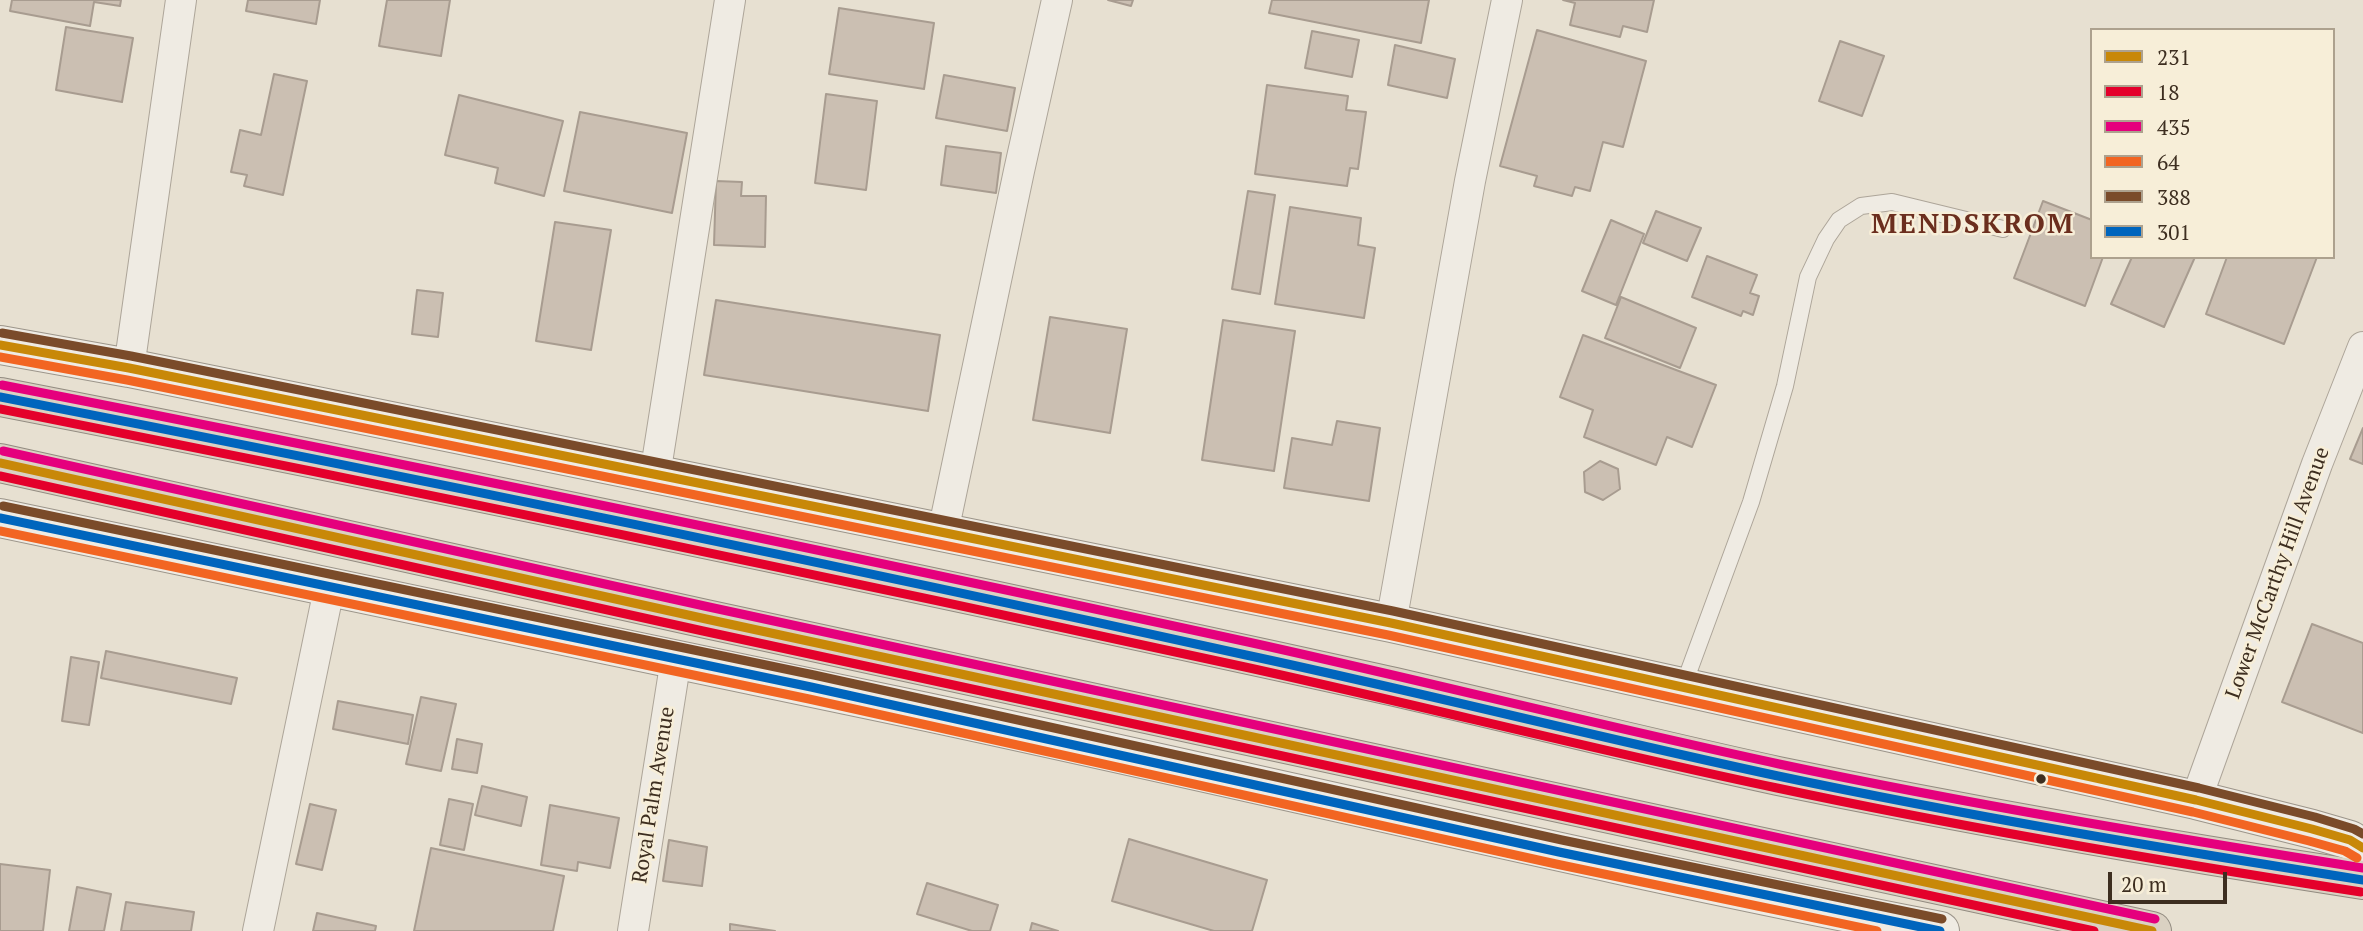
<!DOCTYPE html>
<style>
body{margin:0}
#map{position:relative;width:2363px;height:931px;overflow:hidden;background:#e7e0d1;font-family:"PT Serif",serif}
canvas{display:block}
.legend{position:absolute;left:2090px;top:28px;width:245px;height:231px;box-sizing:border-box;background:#f7eed8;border:2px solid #ada18e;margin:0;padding:9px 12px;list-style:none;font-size:21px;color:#3d2e20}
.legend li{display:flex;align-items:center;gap:14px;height:35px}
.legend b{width:35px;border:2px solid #ada18e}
.scale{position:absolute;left:2108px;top:872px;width:119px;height:32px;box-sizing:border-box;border:4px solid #3d2e20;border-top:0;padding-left:9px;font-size:21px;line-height:24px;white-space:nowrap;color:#3d2e20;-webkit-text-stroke:5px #f7eed8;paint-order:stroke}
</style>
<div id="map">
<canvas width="2363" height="931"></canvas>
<ul class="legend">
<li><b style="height:9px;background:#c88808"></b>231</li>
<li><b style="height:9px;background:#e4002b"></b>18</li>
<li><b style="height:9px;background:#e5007d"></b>435</li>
<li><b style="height:9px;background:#f26522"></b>64</li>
<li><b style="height:9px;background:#7a4b2a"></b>388</li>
<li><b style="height:9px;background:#0065bd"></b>301</li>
</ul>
<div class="scale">20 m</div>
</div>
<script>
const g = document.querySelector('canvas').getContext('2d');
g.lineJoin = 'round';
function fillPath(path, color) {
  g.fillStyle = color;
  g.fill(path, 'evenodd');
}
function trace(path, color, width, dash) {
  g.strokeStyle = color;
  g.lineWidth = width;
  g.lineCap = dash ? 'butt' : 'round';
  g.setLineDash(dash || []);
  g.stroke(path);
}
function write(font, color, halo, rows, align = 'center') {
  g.font = font + ' "PT Serif",serif';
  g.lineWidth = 5;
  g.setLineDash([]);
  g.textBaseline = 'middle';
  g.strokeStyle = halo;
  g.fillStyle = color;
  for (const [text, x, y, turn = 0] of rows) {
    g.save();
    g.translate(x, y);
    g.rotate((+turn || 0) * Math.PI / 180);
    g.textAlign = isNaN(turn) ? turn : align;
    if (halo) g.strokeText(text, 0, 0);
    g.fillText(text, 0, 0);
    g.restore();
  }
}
const building = new Path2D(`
 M12 0H121L120 6 94 2 90 26 10 11Z
 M248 0H320L316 24 246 11Z
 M387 0H450L441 56 379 46Z
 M1108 0H1133L1131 6Z
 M1272 0H1429L1421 43 1269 13Z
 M1563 0H1654L1647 32 1623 26 1620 37 1570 25 1575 3Z
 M839 8 934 23 924 89 829 74Z
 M66 27 133 38 122 102 56 90Z
 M1537 30 1646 61 1623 147 1603 142 1590 191 1575 187 1572 196 1534 186 1537 176 1500 166Z
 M1312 31 1359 40 1352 77 1305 68Z
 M1840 41 1884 56 1862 116 1819 101Z
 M1395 45 1455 59 1447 98 1388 85Z
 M274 74 307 81 283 195 244 186 247 175 231 172 240 130 261 135Z
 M944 75 1015 88 1007 131 936 118Z
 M1267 85 1348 96 1346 110 1366 112 1358 169 1350 168 1347 186 1255 174Z
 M826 94 877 101 866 190 815 183Z
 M459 95 563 121 544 196 495 183 498 168 445 155Z
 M580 112 687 133 672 213 564 191Z
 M946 146 1001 153 996 193 941 185Z
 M716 181 742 182 741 196H766L765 247 714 245Z
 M1248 191 1275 195 1260 294 1232 289Z
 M2043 201 2092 220V257H2103L2085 306 2014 278Z
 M1290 207 1361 218 1358 245 1375 248 1364 318 1275 304Z
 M1656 211 1701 228 1687 261 1643 243Z
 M1611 220 1644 234 1616 305 1582 291Z
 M555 222 611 230 591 350 536 341Z
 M1707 256 1757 275 1750 293 1759 296 1753 315 1743 311 1741 316 1692 297Z
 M2132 257H2195L2164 327 2111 304Z
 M2227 257H2317L2284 344 2206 314Z
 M417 290 443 293 438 337 412 334Z
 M1621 297 1696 328 1680 368 1605 338Z
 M716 300 940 335 928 411 704 375Z
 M1050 317 1127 329 1110 433 1033 420Z
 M1223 320 1295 331 1274 471 1202 460Z
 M1583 335 1716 385 1692 447 1667 437 1656 465 1584 437 1593 410 1560 397Z
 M1337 421 1380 428 1369 501 1284 488 1292 438 1332 445Z
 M2363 428V464L2350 459Z
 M1600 461 1618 469 1620 489 1603 500 1585 492 1584 472Z
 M2312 624 2363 643V733L2282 702Z
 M106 651 237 678 231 704 101 678Z
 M71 657 99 662 89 725 62 721Z
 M421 697 456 704 441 771 406 764Z
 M338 701 413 715 408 744 333 729Z
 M457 739 482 744 477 773 452 769Z
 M482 786 527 797 521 826 475 815Z
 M449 799 473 804 464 850 440 845Z
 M310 804 336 810 322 870 296 864Z
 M550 805 619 818 610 868 578 862 577 871 541 865Z
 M1129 839 1267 880 1252 931H1214L1112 901Z
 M669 840 707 847 702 886 663 881Z
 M431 848 564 876 553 931H414Z
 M0 864 50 870 43 931H0Z
 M927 883 998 905 990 931H972L917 914Z
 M77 887 111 894 104 931H69Z
 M126 902 194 912 191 931H121Z
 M317 913 376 926 375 931H313Z
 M1032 923 1058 931H1030Z
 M730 924 775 931H730Z`);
fillPath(building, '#cbbfb2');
trace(building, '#a89c90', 2);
const lane = new Path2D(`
 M1683 687 1751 502 1785 386 1808 277 1826 239 1839 220 1861 206 1892 202 2003 229`);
const street = new Path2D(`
 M129 368 181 0
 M655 475 730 0
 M943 532 1019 171 1057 0
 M1391 623 1470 181 1507 0
 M2196 800 2317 464 2363 347
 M258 931 329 589
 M633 931 676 659`);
const secondary = new Path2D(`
 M0 345 129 368 1391 623 2196 800 2312 829 2350 840 2363 848
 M0 518C308 584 618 645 927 712 1264 784 1600 865 1940 931`);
const highway = new Path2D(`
 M0 397C460 486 919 583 1377 683 1511 713 1644 747 1778 776 1972 816 2168 850 2363 880
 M0 463 706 619 2152 931`);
trace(lane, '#ada599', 18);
trace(street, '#ada599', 32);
trace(secondary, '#9c958a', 40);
trace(highway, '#928b80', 40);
trace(lane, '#efebe3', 16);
trace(street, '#efebe3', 30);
trace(secondary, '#efebe3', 38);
trace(highway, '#dad1c2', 38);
trace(new Path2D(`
 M0 345 129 368 1391 623 2196 800 2312 829 2350 840 2363 848
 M0 463 706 619 2152 931`), '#c88808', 9);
trace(new Path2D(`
 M0 409C416 491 831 577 1245 667 1423 706 1599 751 1777 788 1970 829 2166 862 2361 892
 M0 476 703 631 2094 931`), '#e4002b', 9);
trace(new Path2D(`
 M2 385C418 466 833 552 1248 642 1425 681 1601 726 1779 764 1972 805 2168 837 2363 868
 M3 451 709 607 2155 919`), '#e5007d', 9);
trace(new Path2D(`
 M0 357 127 380 1388 635 2193 812 2309 841 2345 851 2357 858
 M0 531 809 699 1556 864 1877 931`), '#f26522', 9);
trace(new Path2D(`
 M2 333 131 356 1393 611 2199 788 2315 817 2354 829 2363 834
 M3 506 814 675 1562 840 1942 919`), '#7a4b2a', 9);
trace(new Path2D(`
 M0 397C416 478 832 564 1246 655 1424 693 1600 738 1778 776 1972 817 2167 849 2363 880
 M0 518 811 687 1559 852 1940 931`), '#0065bd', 9);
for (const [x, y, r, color] of [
 [2041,779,6,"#3d2e20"]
]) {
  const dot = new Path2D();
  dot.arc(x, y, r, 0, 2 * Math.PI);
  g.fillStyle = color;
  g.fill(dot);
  trace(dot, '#f7eed8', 2.5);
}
write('21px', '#3d2e20', '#f7eed8', [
 ["Lower McCarthy Hill Avenue",2278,573,-70],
 ["Royal Palm Avenue",654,795,-81]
]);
g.letterSpacing = '2px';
write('bold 28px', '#6b2e1e', '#f7eed8', [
 ["MENDSKROM",1973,225]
]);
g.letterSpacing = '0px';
</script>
